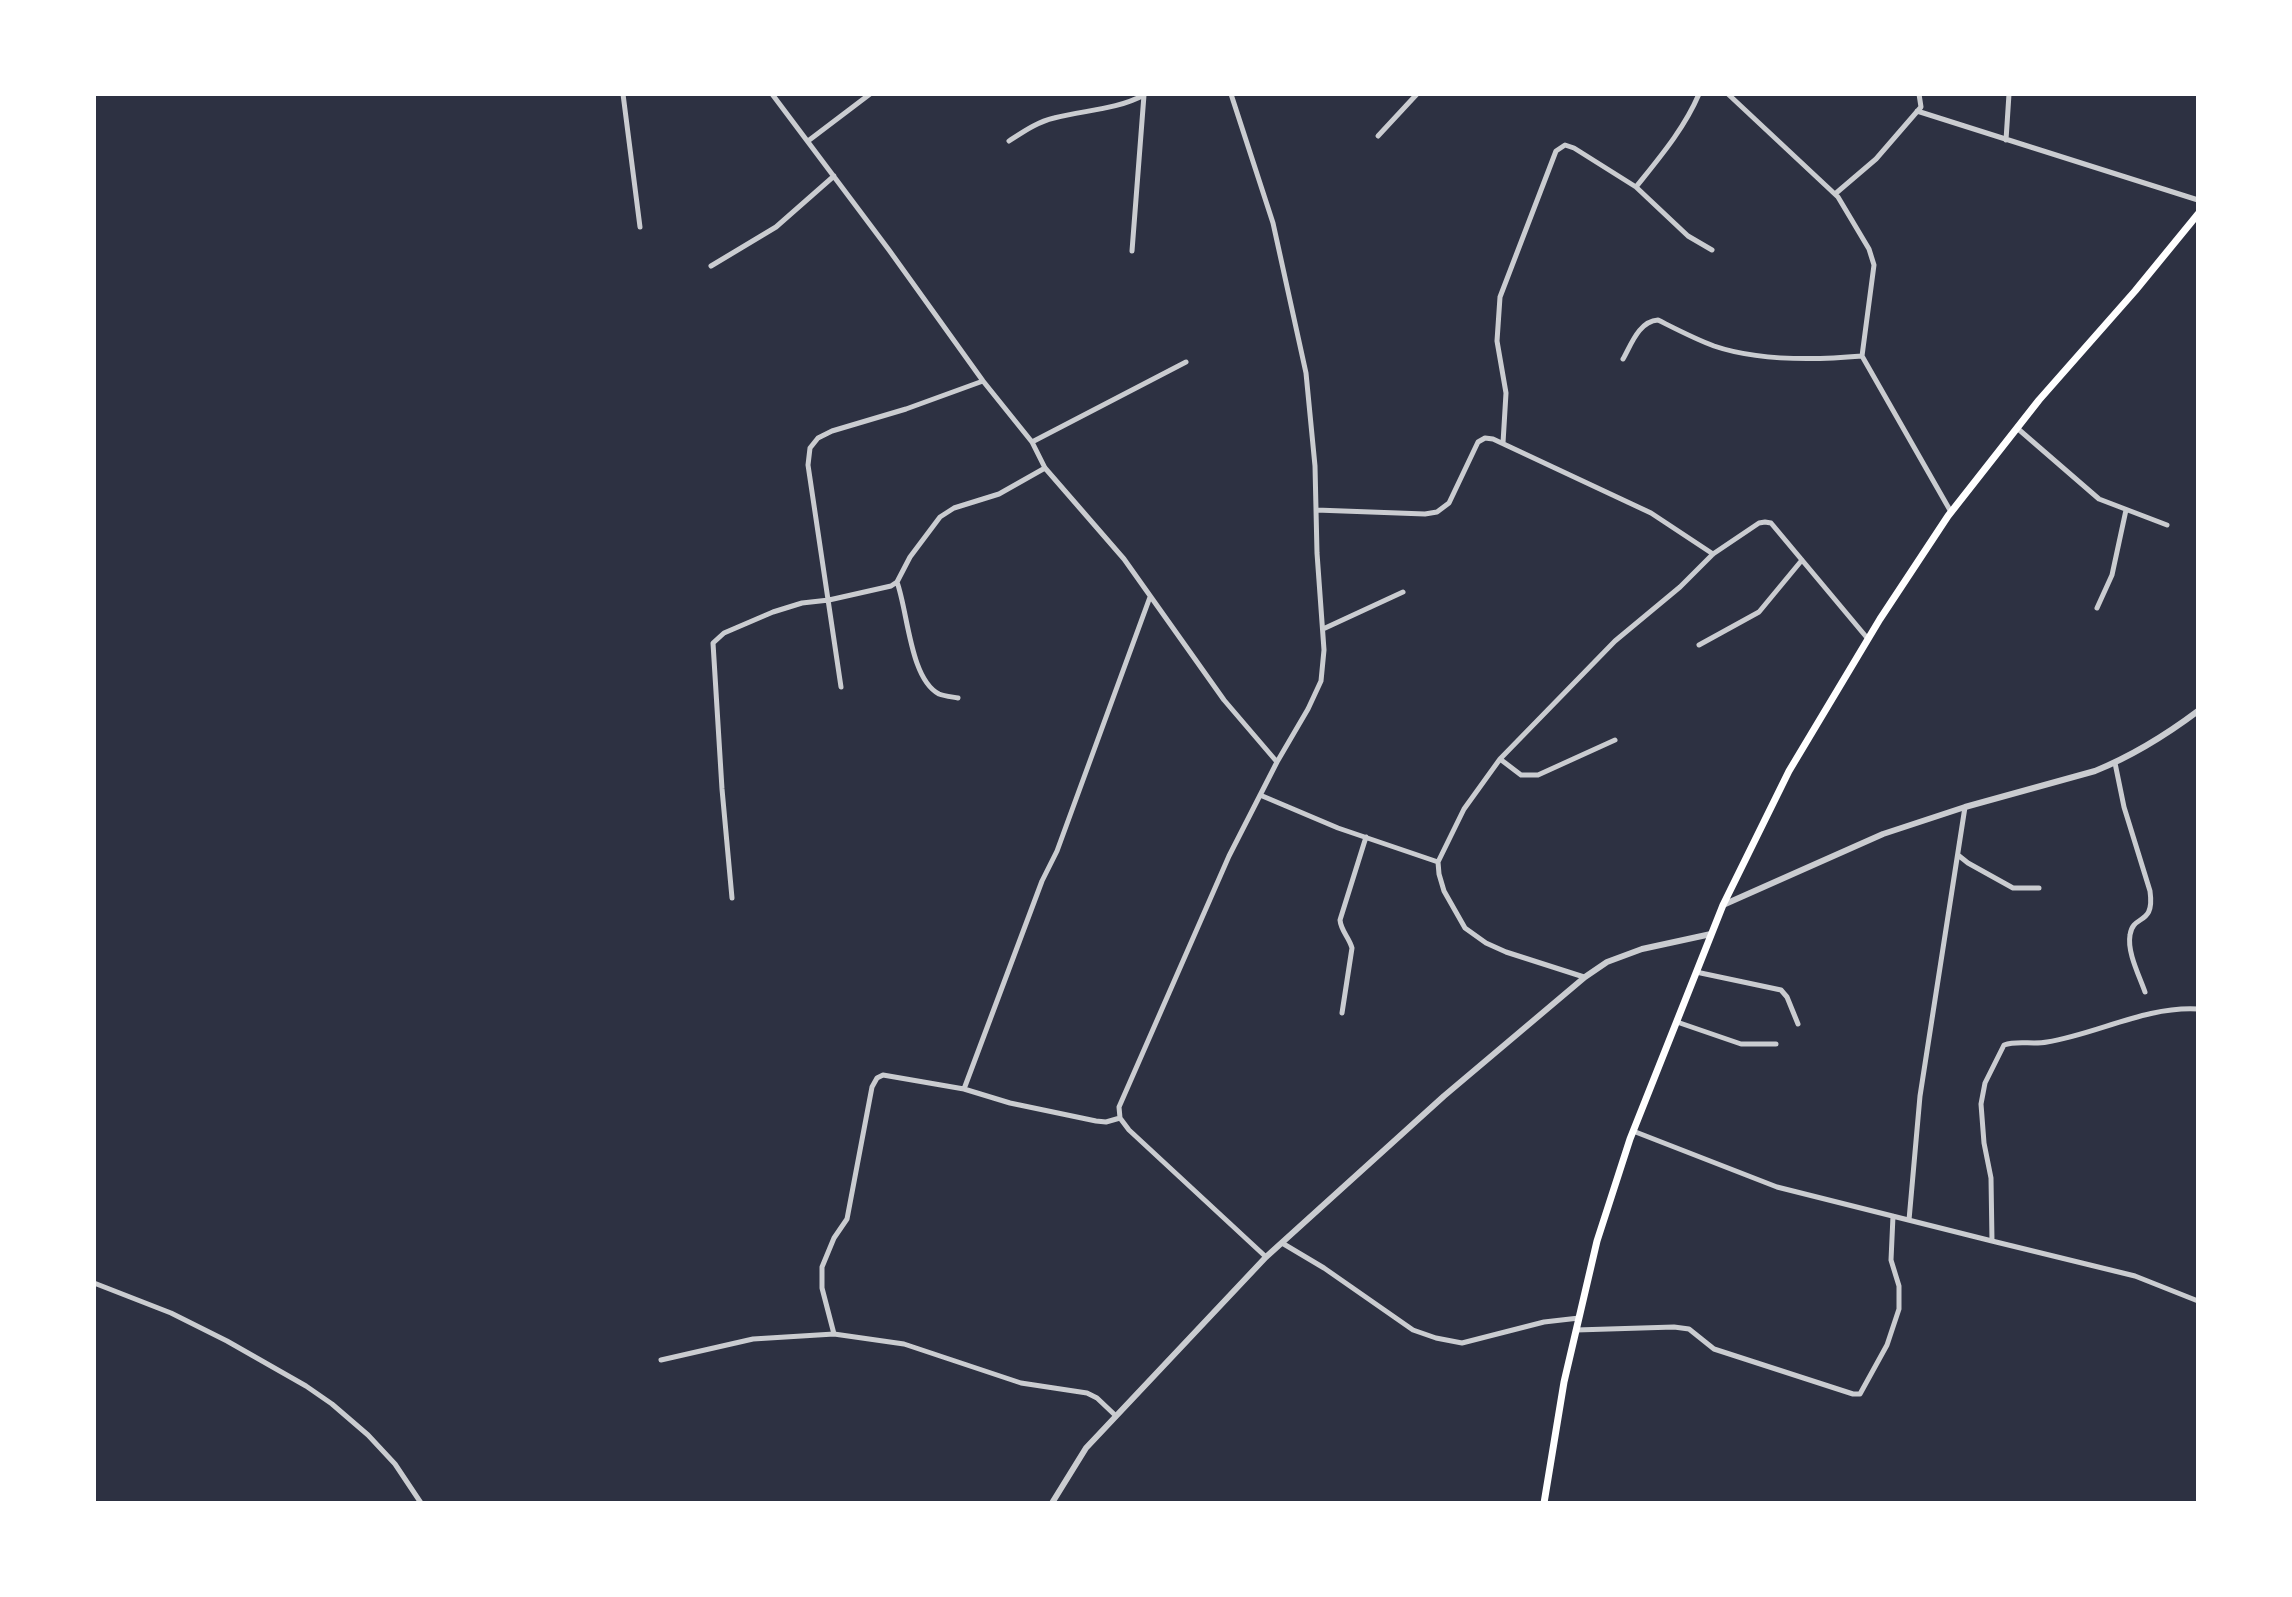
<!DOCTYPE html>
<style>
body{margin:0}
#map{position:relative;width:2292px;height:1597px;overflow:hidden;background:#2d3142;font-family:"DejaVu Sans",sans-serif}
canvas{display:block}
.frame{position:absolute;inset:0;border:96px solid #fff;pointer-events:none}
</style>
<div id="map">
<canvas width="2292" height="1597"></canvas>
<div class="frame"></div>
</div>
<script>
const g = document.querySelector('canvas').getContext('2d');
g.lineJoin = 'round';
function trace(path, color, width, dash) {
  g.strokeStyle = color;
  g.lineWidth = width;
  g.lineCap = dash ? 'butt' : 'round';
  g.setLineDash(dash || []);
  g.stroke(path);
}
trace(new Path2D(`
 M623 94 640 227
 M772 94 889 250 983 381 1032 442 1045 468 1124 559 1224 700 1277 762
 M1231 94 1273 223 1306 373 1315 466 1317 553 1324 650 1321 681 1308 709 1277 762 1229 856 1119 1107 1120 1118 1129 1130 1266 1257
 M1728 94 1838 197 1869 249 1874 265 1862 356 1951 512
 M1917 111 2198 200
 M1378 136 1417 94
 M2006 140 2009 94
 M808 141 870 94
 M1009 141C1023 132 1037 122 1054 118 1084 110 1116 110 1144 95
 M1636 187C1660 157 1684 129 1699 94
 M1835 194 1876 159 1921 107 1919 94
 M1132 251 1144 95
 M711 266 776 227 834 176
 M1623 359C1631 345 1639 321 1658 320 1676 329 1695 339 1714 346 1758 361 1816 360 1862 356
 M2017 428 2099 499 2167 525
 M1032 442 1186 362
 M1503 443 1506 393 1497 341 1500 297 1556 151 1565 145 1574 148 1636 187 1688 236 1712 250
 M1316 510 1425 514 1437 512 1449 503 1478 442 1485 438 1493 439 1651 513 1713 554
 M897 582C908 612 910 679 939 694 944 696 953 697 958 698
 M2097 608 2112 575 2126 510
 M1323 629 1403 592
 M1699 645 1759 612 1802 560
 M841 687 808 465 810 448 818 438 832 431 906 409 983 381
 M1500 759 1521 775H1538L1615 740
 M2115 763 2124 807 2150 891C2155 927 2133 913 2130 935 2127 952 2139 975 2145 992
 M1260 795 1338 828 1438 862
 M1958 855 1968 863 2013 888H2039
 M732 898 722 789 713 643 724 633 773 612 802 603 829 600 891 586 897 582 910 557 940 517 954 508 999 494 1045 468
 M1696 972 1781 990 1787 997 1798 1024
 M1584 977 1506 952 1486 943 1465 928 1444 891 1439 874 1438 862 1464 809 1500 759 1615 641 1680 587 1713 554 1759 523 1765 522 1771 523 1868 639
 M1342 1013 1352 948C1349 937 1341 931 1340 920L1366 837
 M1677 1022 1741 1044H1776
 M964 1089 1042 881 1057 851 1150 597
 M1633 1131 1777 1187 1992 1241 1991 1178 1984 1143 1981 1104 1985 1083 2004 1045C2018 1040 2032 1045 2047 1042 2097 1034 2146 1006 2198 1009
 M1909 1220 1920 1096 1965 807
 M1992 1241 2135 1276 2198 1301
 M1282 1243 1324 1268 1413 1330 1436 1338 1462 1343 1544 1322 1579 1318
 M94 1283 171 1313 227 1341 306 1386 332 1404 368 1435 395 1464 421 1503
 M1576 1330 1674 1327 1689 1329 1714 1349 1853 1394H1860L1887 1345 1899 1309V1286L1891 1260 1893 1216
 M834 1334 822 1288V1267L834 1238 847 1219 872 1087 877 1078 883 1075 964 1089 1010 1103 1096 1121 1106 1122 1120 1118
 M661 1360 753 1339 834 1334 904 1344 1021 1383 1087 1393 1097 1398 1116 1416`), '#caccd0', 5);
trace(new Path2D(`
 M1723 905 1883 834 1965 807 2095 771C2132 756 2166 735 2198 711
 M1052 1503 1086 1448 1266 1257 1444 1096 1585 977 1607 962 1642 949 1711 934`), '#caccd0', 6);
trace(new Path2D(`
 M1544 1503 1564 1382 1597 1241 1630 1139 1723 905 1789 771 1880 619 1948 516 2039 400 2135 291 2198 214`), '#fff', 7);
</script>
